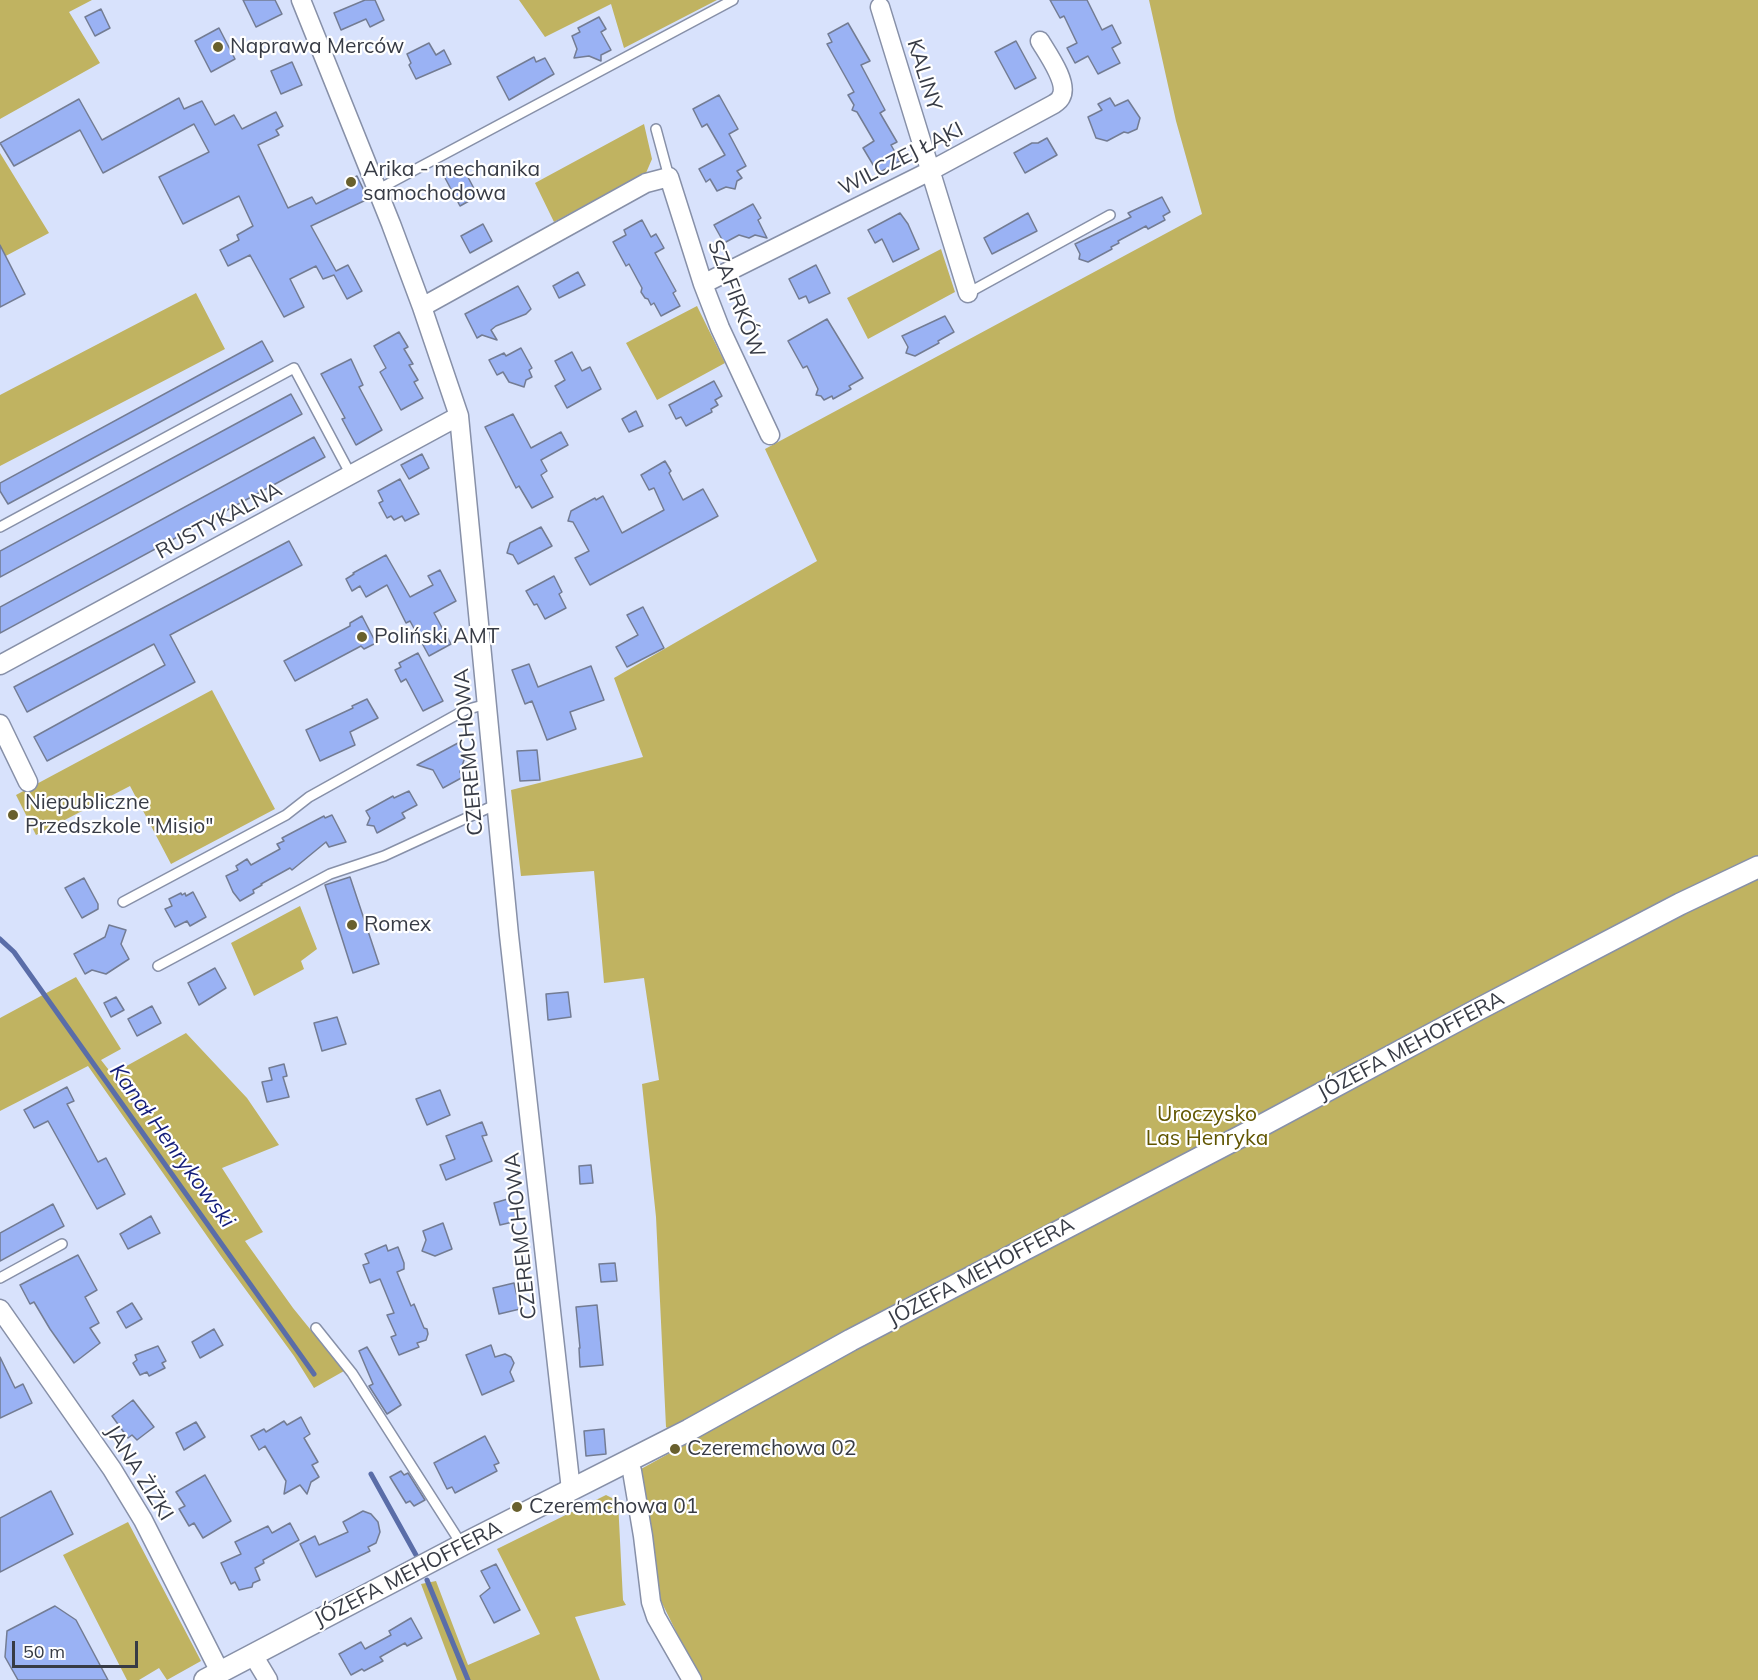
<!DOCTYPE html>
<meta charset="utf-8">
<style>
body{margin:0}
#map{position:relative;width:1758px;height:1680px;overflow:hidden;background:#d8e2fc;font-family:Mulish,sans-serif}
canvas{display:block}
.scale{position:absolute;left:12px;top:1641px;width:126px;height:27px;box-sizing:border-box;border:3px solid #373b45;border-top:0;padding-left:8px;font-size:18px;line-height:21px;white-space:nowrap;color:#373b45;-webkit-text-stroke:4px #fff;paint-order:stroke}
</style>
<div id="map">
<canvas width="1758" height="1680"></canvas>
<div class="scale">50 m</div>
</div>
<script>
const g = document.querySelector('canvas').getContext('2d');
g.lineJoin = 'round';
function fillPath(path, color) {
  g.fillStyle = color;
  g.fill(path, 'evenodd');
}
function trace(path, color, width, dash) {
  g.strokeStyle = color;
  g.lineWidth = width;
  g.lineCap = dash ? 'butt' : 'round';
  g.setLineDash(dash || []);
  g.stroke(path);
}
function write(font, color, halo, rows, align = 'center') {
  g.font = font + ' Mulish,sans-serif';
  g.lineWidth = 4.5;
  g.setLineDash([]);
  g.textBaseline = 'middle';
  g.strokeStyle = halo;
  g.fillStyle = color;
  for (const [text, x, y, turn = 0] of rows) {
    g.save();
    g.translate(x, y);
    g.rotate((+turn || 0) * Math.PI / 180);
    g.textAlign = isNaN(turn) ? turn : align;
    if (halo) g.strokeText(text, 0, 0);
    g.fillText(text, 0, 0);
    g.restore();
  }
}
fillPath(new Path2D(`
 M0 0H92L69 12 100 63 0 119Z
 M519 0H717L624 48 611 4 545 37Z
 M1149 0H1758V1680H700L659 1597 641 1469 688 1443 666 1427 656 1217 642 1084 659 1080 644 978 604 983 594 871 521 876 511 790 643 757 614 678 817 561 765 449 1202 214 1176 121Z
 M644 124 652 159 646 173 554 222 535 183Z
 M0 153 49 233 0 259Z
 M941 249 955 292 868 339 847 298Z
 M196 293 225 349 0 466V395Z
 M697 306 725 363 657 400 626 343Z
 M212 690 275 809 171 864 130 786 36 835 16 795Z
 M300 906 317 949 301 961 304 969 254 996 231 943Z
 M76 977 121 1049 101 1060 112 1074 186 1033 247 1098 279 1145 222 1168 263 1232 245 1241 293 1308 344 1371 314 1388 294 1356 221 1256 88 1066 0 1111V1018Z
 M606 1495 618 1501 623 1600 626 1605 575 1617 600 1680H457L421 1584 436 1581 468 1665 540 1634 497 1549Z
 M128 1522 201 1661 167 1680 159 1668 139 1680H127L63 1555Z`), '#c0b361');
trace(new Path2D(`
 M0 939 14 952 314 1374
 M371 1474 416 1555
 M427 1580 468 1680`), '#5a6da8', 5);
const building = new Path2D(`
 M243 0H275L282 14 256 27Z
 M365 0H375L384 20 370 27 366 19 341 30 334 13Z
 M1050 0H1087L1102 30 1112 25 1121 43 1112 48 1120 63 1098 74 1088 56 1075 63 1067 48 1077 43 1064 16 1060 18Z
 M101 9 110 28 95 36 85 17Z
 M599 17 606 29 601 32 611 50 601 55V61L589 56 574 58 577 49 572 36 580 32 578 28Z
 M848 23 870 61 861 65 885 110 880 113 897 142 891 145 900 161 895 163 894 169 888 168 878 173 863 148 874 141 857 112 852 110 854 105 848 95 854 92 827 44 832 42 828 34Z
 M219 28 235 59 211 72 195 41Z
 M1016 41 1036 78 1015 89 995 52Z
 M429 43 436 55 444 50 451 64 416 79 409 65 411 63 407 54Z
 M534 57 536 62 545 58 554 74 509 100 497 77Z
 M292 62 302 85 281 94 271 71Z
 M719 95 738 129 729 134 746 166 737 171 742 178 737 181 735 189 726 187 717 191 710 179 706 182 699 169 725 155 707 124 702 127 693 109Z
 M179 98 184 109 202 101 215 125 234 115 242 129 276 112 283 126 276 130 279 135 258 145 288 208 312 197 316 204 349 188 346 182 357 176 368 199 311 226 336 271 348 265 362 291 347 299 334 275 323 279 316 266 290 279 304 307 284 317 250 255 228 266 220 250 239 240 237 235 253 226 239 196 183 224 159 177 209 152 194 124 103 173 80 130 14 166 0 143 79 99 102 140Z
 M1110 98 1115 106 1128 100 1140 118 1137 129 1128 133 1124 132 1107 141 1096 138 1088 117 1102 110 1098 104Z
 M1047 138 1057 155 1025 173 1014 153 1032 143H1038Z
 M462 166 478 196 460 206 444 176Z
 M1162 197 1170 212 1163 216 1165 220 1148 229 1146 226 1118 241 1119 243 1111 247 1112 249 1088 262 1079 259 1080 254 1075 244 1131 217 1128 213Z
 M753 204 761 218 758 220 767 238 755 235 749 238 739 235 724 243 714 225Z
 M900 213 908 224 919 249 893 262 882 239 875 243 868 230Z
 M1028 213 1037 231 992 254 984 238Z
 M642 220 651 237 656 234 664 248 655 253 676 291 673 293 680 306 661 316 654 303 651 305 648 299 645 298 641 292 642 288 629 264 626 266 613 242 626 235 624 230Z
 M483 224 492 241 470 253 461 236Z
 M0 245 25 294 0 307Z
 M816 265 830 293 809 303 806 296 799 299 789 279Z
 M578 272 585 285 559 298 553 286Z
 M518 286 531 309 526 314 496 326 491 330 497 340 482 335 477 338 465 314Z
 M945 316 954 332 938 341 939 343 915 356 906 353 908 347 902 336Z
 M827 319 863 378 849 386 851 389 833 399 832 396 824 400 821 396 816 395 818 389 807 366 803 368 788 341Z
 M399 332 408 347 404 349 413 364 409 365 418 380 414 382 423 398 401 410 380 372 386 368 374 346Z
 M262 341 273 361 8 504 0 491V483Z
 M521 348 532 368 529 370 532 377 526 380 524 387 509 382 503 372 497 375 489 360 504 353 506 356Z
 M572 352 582 371 590 367 601 389 567 408 555 386 565 380 555 361Z
 M351 359 363 385 359 387 382 430 356 445 342 419 345 418 321 374Z
 M714 381 722 396 715 400 718 405 711 409 712 412 686 426 681 417 676 419 669 405Z
 M291 394 302 414 0 577V551Z
 M636 411 643 426 629 432 622 419Z
 M513 414 531 448 561 432 568 445 541 460 547 471 541 475 553 497 532 508 519 486 516 488 485 427Z
 M314 437 325 457 0 633V607Z
 M422 454 429 468 409 479 401 465Z
 M665 461 671 471 669 473 683 500 703 489 718 516 590 585 575 558 589 551 573 522 568 521 571 511 595 498 596 500 603 496 622 533 664 510 654 488 649 490 641 475Z
 M400 479 419 514 405 521 402 516 394 520 391 516 387 518 379 503 383 501 378 491Z
 M541 527 552 546 518 564 513 555 507 553 510 543Z
 M289 541 302 565 170 635 195 682 47 761 34 737 165 665 154 644 27 712 14 687Z
 M386 555 410 597 433 585 428 576 440 570 456 601 434 613 451 644 429 656 410 621 406 623 387 585 366 597 360 586 352 591 346 579 354 574 353 573Z
 M554 576 562 592 559 594 566 608 545 619 537 604 534 605 526 591Z
 M643 607 664 648 627 667 616 647 638 635 627 615Z
 M362 616 376 643 364 649 361 646 295 681 284 661 350 626V623Z
 M418 653 443 701 423 711 406 679 401 682 395 670 401 667 399 663Z
 M529 664 538 687 591 666 604 700 570 712 576 729 547 740 532 701 525 704 512 670Z
 M367 699 378 718 350 732 355 745 320 761 306 730 353 708 352 706Z
 M458 743 465 757 460 772 463 777 443 788 433 770 417 765Z
 M537 750 540 780 520 781 517 751Z
 M409 791 417 805 402 813 405 818 377 833 374 826 367 825 370 818 366 811 393 796 394 798Z
 M332 815 346 842 329 847 326 842 292 870 290 868 261 884 262 885 253 890 254 893 240 901 233 892 226 876 238 870 236 866 247 859 251 865 280 849 277 844 284 841 282 838 324 816 325 818Z
 M350 877 379 964 353 973 325 885Z
 M84 878 98 904V909L82 918 65 888Z
 M193 892 206 917 190 926 187 921 175 927 165 909 172 906 169 899 181 893 182 895 185 893 186 896Z
 M109 925 126 930 121 944 129 959 106 974 92 970 85 974 74 954 105 937Z
 M215 968 226 988 199 1005 188 983Z
 M568 992 571 1017 548 1020 546 994Z
 M116 997 124 1010 111 1017 104 1003Z
 M152 1006 161 1023 137 1036 128 1019Z
 M337 1017 346 1044 322 1051 314 1023Z
 M284 1064 287 1076 283 1077 289 1097 267 1102 262 1082 272 1080 269 1068Z
 M67 1087 74 1101 67 1104 98 1162 106 1158 125 1194 97 1209 48 1121 34 1128 24 1110Z
 M440 1090 450 1115 427 1125 416 1099Z
 M482 1122 487 1135 482 1136 492 1161 446 1180 440 1165 455 1159 446 1136Z
 M591 1165 593 1183 580 1184 579 1166Z
 M511 1198 517 1221 500 1225 494 1203Z
 M53 1204 64 1226 0 1261V1233Z
 M151 1216 160 1233 128 1249 120 1234Z
 M443 1223 452 1249 435 1256 422 1251 426 1240 423 1231Z
 M386 1245 388 1251 398 1247 404 1263V1269L397 1272 411 1306 414 1304 424 1328 427 1329 428 1334 426 1340 417 1343 419 1347 399 1355 391 1337 396 1335 387 1315 394 1313 380 1279 370 1283 363 1265 369 1263 365 1254Z
 M78 1255 97 1290 85 1297 99 1323 90 1328 100 1343 74 1363 50 1329 34 1302 30 1304 20 1285Z
 M615 1263 617 1281 601 1282 599 1264Z
 M514 1283 520 1309 499 1314 493 1288Z
 M132 1303 142 1319 126 1328 117 1312Z
 M597 1305 603 1365 580 1367 579 1348H580L576 1307Z
 M214 1329 223 1345 200 1358 192 1342Z
 M491 1345 495 1357 505 1354 511 1357 514 1363 510 1372 514 1381 482 1395 466 1355Z
 M158 1346 166 1361 162 1363 165 1368 149 1376 147 1372 140 1375 133 1363 137 1360 135 1355Z
 M367 1347 401 1405 387 1414 369 1386 373 1384 359 1351Z
 M0 1357 15 1388 23 1384 32 1403 0 1418Z
 M133 1400 154 1427 137 1440 132 1435 128 1438 112 1416Z
 M301 1417 310 1434 304 1438 318 1462 312 1465 319 1477 311 1482 307 1494 300 1485 284 1494 286 1481 265 1446 259 1450 251 1436 264 1429 266 1432 284 1421 287 1425Z
 M196 1422 205 1437 184 1450 176 1433Z
 M604 1429 606 1454 586 1456 584 1431Z
 M485 1436 499 1463 494 1465 497 1471 455 1493 452 1487 447 1489 434 1463Z
 M401 1471 404 1475 408 1473 425 1500 414 1506 410 1501 406 1503 390 1477Z
 M205 1475 231 1521 203 1538 194 1523 189 1526 179 1509 185 1506 176 1492Z
 M51 1491 73 1534 0 1572V1518Z
 M363 1511 371 1514 378 1522 380 1532 376 1543 368 1547 370 1551 316 1577 300 1544 315 1536 319 1545 348 1532 343 1522Z
 M290 1523 299 1540 263 1560 264 1563 255 1568 260 1580 253 1583 252 1587 239 1590 235 1582 231 1584 221 1563 241 1554 235 1542 268 1526 272 1533Z
 M496 1564 520 1610 494 1623 480 1596 490 1588 481 1571Z
 M55 1606 76 1620 108 1680H18L5 1657 7 1631Z
 M411 1618 422 1638 407 1646 405 1643 380 1657 383 1661 364 1671 362 1669 351 1675 339 1654 361 1642 365 1649 391 1635 389 1631Z`);
fillPath(building, '#9ab2f4');
trace(building, '#737c93', 1.5);
const service = new Path2D(`
 M656 129 669 177
 M377 190 733 0
 M968 293 1110 215
 M0 527 294 368 351 475
 M123 902 286 815 309 797 465 710 487 704
 M158 966 330 874 384 856 497 804
 M0 1278 62 1244
 M316 1328 352 1373 462 1545`);
const minor = new Path2D(`
 M301 0 391 224 422 307 459 416 509 935 571 1490
 M880 7 968 293
 M703 284 930 171 1054 104C1057 102 1060 100 1061 97 1069 83 1047 53 1040 41
 M422 307 646 183 669 177 703 284 720 328 770 435
 M0 665 459 416
 M0 724 28 782
 M0 1309 112 1469 143 1520 220 1672
 M628 1461 632 1471 643 1536 651 1602 656 1617 692 1680
 M253 1655 268 1680`);
const tertiary = new Path2D(`
 M205 1680 462 1545 689 1430 851 1340 1257 1128 1477 1010 1680 904 1758 867`);
trace(service, '#8790a8', 12);
trace(minor, '#8790a8', 21);
trace(tertiary, '#8790a8', 24);
trace(service, '#fff', 9);
trace(minor, '#fff', 18);
trace(tertiary, '#fff', 21);
for (const [x, y, r, color] of [
 [218,47,6,"#69602d"],
 [351,182,6,"#69602d"],
 [362,637,6,"#69602d"],
 [13,815,6,"#69602d"],
 [352,925,6,"#69602d"],
 [675,1449,6,"#69602d"],
 [517,1507,6,"#69602d"]
]) {
  const dot = new Path2D();
  dot.arc(x, y, r, 0, 2 * Math.PI);
  g.fillStyle = color;
  g.fill(dot);
  trace(dot, '#fff', 2);
}
write('21px', '#373b45', '#fff', [
 ["Naprawa Merców",230,47],
 ["Arika - mechanika",363,170],
 ["samochodowa",363,194],
 ["Poliński AMT",374,637],
 ["Niepubliczne",25,803],
 ["Przedszkole \"Misio\"",25,827],
 ["Romex",364,925],
 ["Czeremchowa 02",687,1449],
 ["Czeremchowa 01",529,1507]
], 'left');
write('21px', '#373b45', '#fff', [
 ["KALINY",924,75,73],
 ["WILCZEJ ŁĄKI",901,159,-27],
 ["SZAFIRKÓW",736,299,69],
 ["RUSTYKALNA",219,521,-28],
 ["CZEREMCHOWA",469,752,-95],
 ["JÓZEFA MEHOFFERA",1411,1046,-28],
 ["CZEREMCHOWA",521,1236,-96],
 ["JÓZEFA MEHOFFERA",981,1272,-28],
 ["JANA ŻIŻKI",139,1473,58],
 ["JÓZEFA MEHOFFERA",408,1574,-27]
]);
write('21px', '#605501', '#fff', [
 ["Uroczysko",1207,1115],
 ["Las Henryka",1207,1139]
]);
write('italic 22px', '#131d7a', '#fff', [
 ["Kanał Henrykowski",172,1146,54]
]);
</script>
